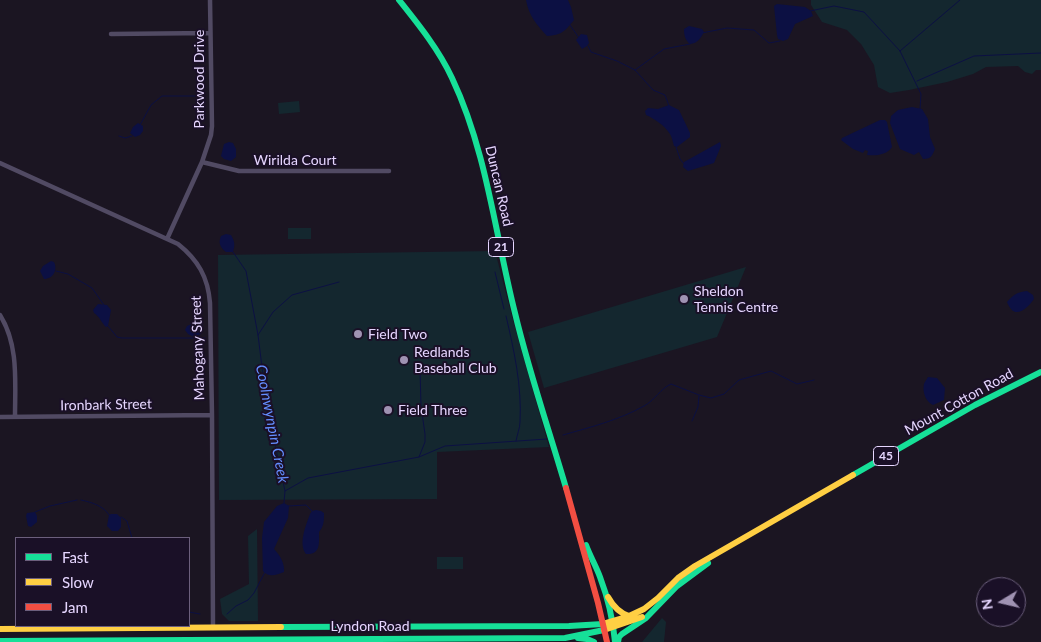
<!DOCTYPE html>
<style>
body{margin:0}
#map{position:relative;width:1041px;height:642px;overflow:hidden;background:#1b1522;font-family:Lato,sans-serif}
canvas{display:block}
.legend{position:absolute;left:15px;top:537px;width:175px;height:90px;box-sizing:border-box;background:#1a1027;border:1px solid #6c5f7d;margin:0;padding:6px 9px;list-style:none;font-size:15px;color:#e6d6ff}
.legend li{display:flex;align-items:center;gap:10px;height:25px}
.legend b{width:25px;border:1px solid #6c5f7d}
.north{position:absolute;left:976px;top:577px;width:50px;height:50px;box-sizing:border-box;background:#1a1027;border:1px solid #6c5f7d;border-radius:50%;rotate:261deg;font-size:14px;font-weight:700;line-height:20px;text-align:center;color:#e6d6ff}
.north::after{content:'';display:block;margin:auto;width:18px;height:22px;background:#9f92b2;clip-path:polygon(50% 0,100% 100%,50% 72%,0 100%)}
</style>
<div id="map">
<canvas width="1041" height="642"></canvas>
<ul class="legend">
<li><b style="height:6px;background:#16e098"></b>Fast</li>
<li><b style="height:6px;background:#ffcf43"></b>Slow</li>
<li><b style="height:6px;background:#f24e42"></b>Jam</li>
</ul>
<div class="north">N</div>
</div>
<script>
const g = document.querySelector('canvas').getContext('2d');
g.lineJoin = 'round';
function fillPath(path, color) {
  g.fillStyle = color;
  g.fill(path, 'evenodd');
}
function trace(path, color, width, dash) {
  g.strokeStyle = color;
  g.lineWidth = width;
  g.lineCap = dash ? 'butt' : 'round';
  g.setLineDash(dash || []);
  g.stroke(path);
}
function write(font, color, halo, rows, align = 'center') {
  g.font = font + ' Lato,sans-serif';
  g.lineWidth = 4;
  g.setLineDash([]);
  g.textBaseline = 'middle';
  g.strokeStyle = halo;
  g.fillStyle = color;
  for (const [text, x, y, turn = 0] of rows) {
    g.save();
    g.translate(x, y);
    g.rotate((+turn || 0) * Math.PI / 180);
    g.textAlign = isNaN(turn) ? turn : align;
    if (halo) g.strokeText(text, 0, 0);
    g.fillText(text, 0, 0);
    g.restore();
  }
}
fillPath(new Path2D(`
 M811 0H1041V70H1036L1032 74 1025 72 1018 66 986 67 973 74 947 82 909 90 890 93 878 87 874 65 861 44 847 30 822 22 811 5Z
 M299 101 300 112 279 114 278 103Z
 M288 228H311V239H288Z
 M495 251 513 320 549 447 437 452V499L219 500 218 255Z
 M746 267 717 337 544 388 528 332Z
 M257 529 258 621H229L222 614 220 599 249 584 248 536Z
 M437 557H463V569H437Z
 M662 618 666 622 664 642H642Z`), '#14272f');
fillPath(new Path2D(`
 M526 0H568L571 7 574 20C565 31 562 35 547 36 536 24 529 16 526 0Z
 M777 4 805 7 811 11 813 16 795 24 788 39 783 41 778 39 777 35 774 6Z
 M689 26 702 29 704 32C700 39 698 43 690 44 685 40 684 35 684 29Z
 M581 34 587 35 589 43 587 46 582 49 576 40Z
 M669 105 679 110 690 133V137L677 147 674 146C673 143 672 137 670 134 664 125 655 119 646 115L645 111 648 108 658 109Z
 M912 107 922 109 928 119 930 137 935 149C932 156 931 159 923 159L919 152 914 155 900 149 890 123 891 116 898 110Z
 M880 120H885L887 122 892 147C887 155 876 156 867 155L868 151 865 150 863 153 853 149 841 140 842 138Z
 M138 123 143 126V131L140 135 135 137 130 133 133 127Z
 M229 142 233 143 236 149V157L231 161 224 159 221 156 224 144Z
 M720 142 721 146 714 163 688 171 683 167 684 162Z
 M226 234 231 235C235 242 235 245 233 252H226C220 247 218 243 221 236Z
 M51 261 54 262C58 270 53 279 44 279L40 271 43 266Z
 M1027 291 1033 295 1034 299C1030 305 1018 318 1011 309 1009 307 1008 304 1007 302 1013 295 1017 292 1027 291Z
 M98 304 107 305 111 310 108 326 106 327C101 322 100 317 94 313L93 310Z
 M200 320 203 325 201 334 194 337 188 334 185 330 187 326Z
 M928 377 937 378 945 388 944 400 933 405C926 402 922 392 924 384 925 381 927 379 928 377Z
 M284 503 289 506 288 518 274 549C280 555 285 564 284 572 276 575 269 578 263 571L262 538 264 522 277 506Z
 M316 510 321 511 324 513C324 521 324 526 319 532 319 543 321 555 306 554 298 544 306 525 310 514L312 511Z
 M35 512 37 516V522L31 527 28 526 26 516 27 513Z
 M111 514H117L121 518V527L118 531H112L107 526 109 515Z`), '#0c1043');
trace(new Path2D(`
 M810 11 834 6 864 12 900 51 921 94 920 109
 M570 25 579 38
 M702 33 727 28 754 30 769 43 780 41
 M588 46 591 52 617 61 635 70 653 90 665 95 669 106
 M900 51 960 0
 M635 70 664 49 690 44
 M917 81 974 56 1041 53
 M140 125 151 105 162 96H204
 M119 136 125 138 132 136
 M676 147 680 159 684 164
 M233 252 246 271 258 335 267 407 285 491 284 503
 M56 271 68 274 92 288 104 305
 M495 272 504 309
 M506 316C514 350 522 386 520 422 520 428 517 435 516 441
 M108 326 117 337 122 338H205
 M258 335 273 312 292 295 339 282
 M692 421 698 407 699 396
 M563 435C591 427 619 420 644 406 655 400 660 389 671 384L699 395 711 398 724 394 739 380 771 371 797 384 814 380
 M419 457 425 442V434L421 406 420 369
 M285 491 308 478 419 457 445 446 547 439
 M81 500C91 502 104 506 109 515
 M288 506 306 505 312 511
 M35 512 50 506 77 500
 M121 517 127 521 132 538
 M189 612 200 614
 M227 614 236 606 248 600 254 593 265 572`), '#0c1043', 1);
trace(new Path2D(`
 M111 34 210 33
 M202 162 239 171H389
 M0 163 178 244C198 260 208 277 210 303L212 415 213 628
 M167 239 202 162 211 135 212 126 210 0
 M0 315C19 345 15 383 15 417
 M0 417 212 415`), '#514a63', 4.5);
trace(new Path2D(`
 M399 0C419 25 439 50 452 78 487 152 495 234 515 313 529 372 549 430 566 488
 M853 475 975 405 1041 372
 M586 545C590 556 596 566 600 577 608 598 613 620 615 642
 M281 627 569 626 603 624
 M578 638 587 639 594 642
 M0 641 565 638 604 630
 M618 642 619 637 622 634 646 618 677 586 708 563`), '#16e098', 6);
trace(new Path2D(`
 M608 597C613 606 619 613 629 616
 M603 624 627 617 644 609 658 598 678 578 695 566 853 475
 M0 629 281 627
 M604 630 642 617`), '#ffcf43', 6);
trace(new Path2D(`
 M566 488 598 603 607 642`), '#f24e42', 6);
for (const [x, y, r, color] of [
 [684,299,5,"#9f92b2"],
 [358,334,5,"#9f92b2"],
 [404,360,5,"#9f92b2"],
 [388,410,5,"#9f92b2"]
]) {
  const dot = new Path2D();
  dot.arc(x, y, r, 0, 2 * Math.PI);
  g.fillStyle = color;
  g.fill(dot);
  trace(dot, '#1a1027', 2);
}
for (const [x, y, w] of [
 [501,247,25],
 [886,456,25]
]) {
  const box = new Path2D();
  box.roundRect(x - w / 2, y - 9.5, w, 19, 4);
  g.fillStyle = '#1a1027';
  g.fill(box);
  trace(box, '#e6d6ff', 1);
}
write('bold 12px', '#e6d6ff', null, [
 ["21",501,247],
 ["45",886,456]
]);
write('14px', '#e6d6ff', '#1a1027', [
 ["Parkwood Drive",199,79,-90],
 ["Wirilda Court",295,160],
 ["Duncan Road",499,186,77],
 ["Mahogany Street",198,348,-92],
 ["Mount Cotton Road",959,402,-29],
 ["Ironbark Street",106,405,-1],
 ["Lyndon Road",370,626]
]);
write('14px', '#e6d6ff', '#1a1027', [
 ["Sheldon",694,291],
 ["Tennis Centre",694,307],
 ["Field Two",368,334],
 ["Redlands",414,352],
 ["Baseball Club",414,368],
 ["Field Three",398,410]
], 'left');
write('italic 15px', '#648eff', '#1a1027', [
 ["Coolnwynpin Creek",272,424,79]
]);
</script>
